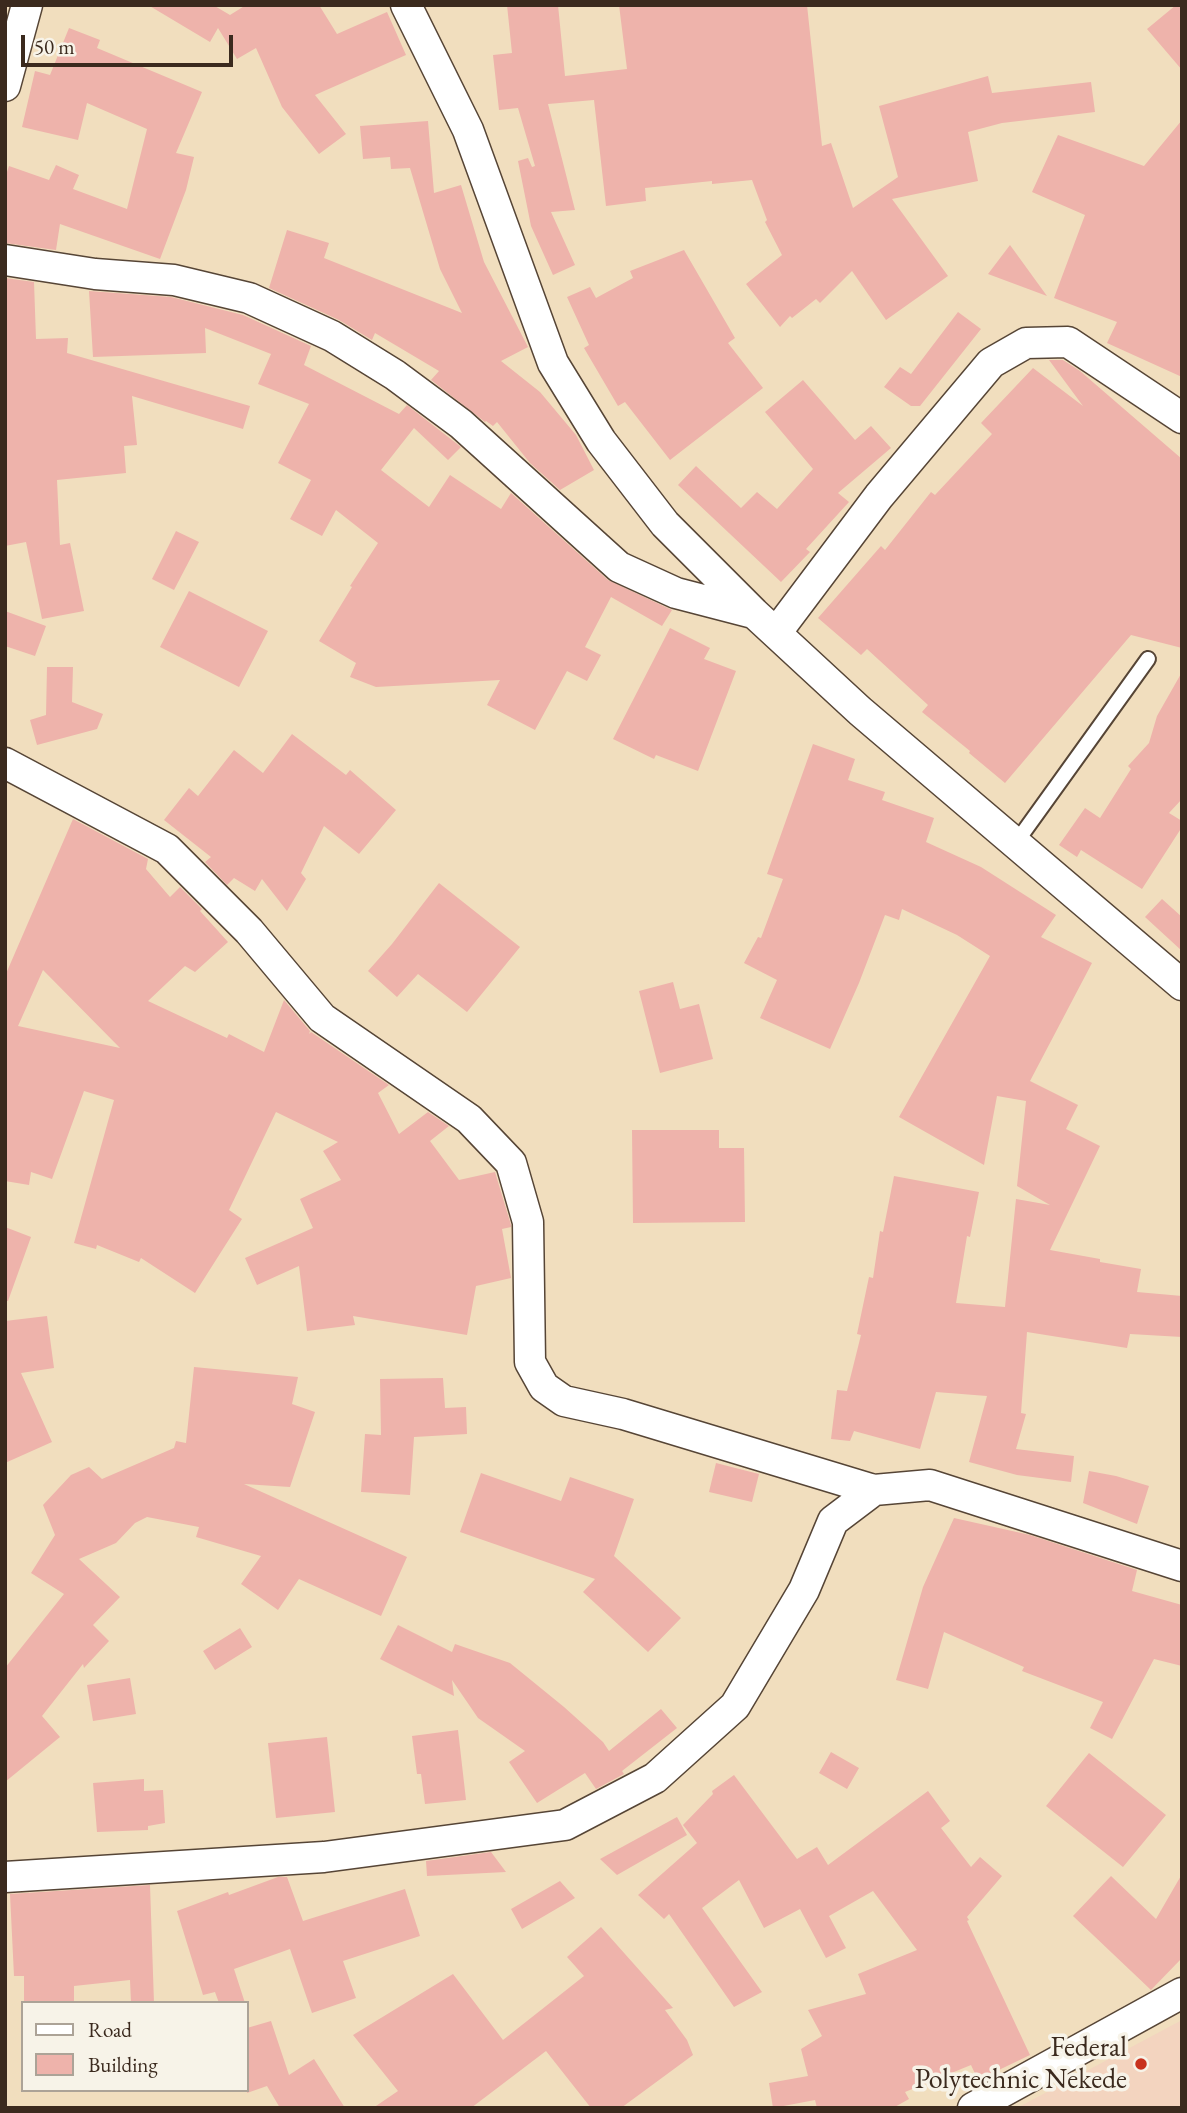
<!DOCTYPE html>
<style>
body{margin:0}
#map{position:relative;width:1187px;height:2113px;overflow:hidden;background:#f1debe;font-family:"EB Garamond",serif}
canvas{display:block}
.frame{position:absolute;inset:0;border:7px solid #3b2a1e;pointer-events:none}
.legend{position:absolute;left:21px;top:2001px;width:228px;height:91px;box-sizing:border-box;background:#f7f3e8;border:2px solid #aca397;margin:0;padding:9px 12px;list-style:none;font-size:21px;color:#3b2a1e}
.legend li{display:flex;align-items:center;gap:14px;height:35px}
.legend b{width:35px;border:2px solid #aca397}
.scale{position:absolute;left:21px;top:35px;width:212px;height:32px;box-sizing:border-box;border:4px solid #3b2a1e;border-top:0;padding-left:9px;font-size:21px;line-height:24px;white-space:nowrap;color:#3b2a1e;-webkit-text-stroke:5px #f7f3e8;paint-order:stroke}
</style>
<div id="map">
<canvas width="1187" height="2113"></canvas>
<div class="frame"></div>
<ul class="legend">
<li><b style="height:9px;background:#fff"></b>Road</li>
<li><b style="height:19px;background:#eeb3ab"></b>Building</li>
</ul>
<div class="scale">50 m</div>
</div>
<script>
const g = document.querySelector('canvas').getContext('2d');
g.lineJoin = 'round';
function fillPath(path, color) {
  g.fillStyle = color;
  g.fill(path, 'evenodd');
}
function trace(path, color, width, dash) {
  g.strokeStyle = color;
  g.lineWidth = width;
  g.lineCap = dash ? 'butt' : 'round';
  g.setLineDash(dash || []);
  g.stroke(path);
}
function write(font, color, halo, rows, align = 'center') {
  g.font = font + ' "EB Garamond",serif';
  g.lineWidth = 7;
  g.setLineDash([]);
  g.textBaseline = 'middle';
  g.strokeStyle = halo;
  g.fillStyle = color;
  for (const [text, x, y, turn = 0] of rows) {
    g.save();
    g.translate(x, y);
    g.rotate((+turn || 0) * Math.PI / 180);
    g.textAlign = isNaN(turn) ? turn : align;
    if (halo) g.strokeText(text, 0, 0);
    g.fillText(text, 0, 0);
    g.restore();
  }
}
fillPath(new Path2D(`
 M1182 2020V2108H1017Z`), '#f3d4bf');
fillPath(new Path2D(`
 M148 5H213L230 15 246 5H319L337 34 387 12 406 55 315 95 346 134 319 154 282 107 256 48 237 59 218 28 210 42Z
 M507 5H558L565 76 627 69 619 5H807L822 146 831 143 853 208 898 177 879 106 988 76 992 93 1091 82 1095 112 1002 123 968 132 978 181 892 199 948 276 886 320 852 271 820 303 816 299 792 318 790 316 780 327 746 284 782 255 765 222 767 220 752 180 712 184V181L645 188 646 201 606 206 594 100 548 104 575 210 551 212 575 265 553 275 531 226 518 161 528 158 532 167 535 166 518 108 499 110 493 55 512 53Z
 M1176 5H1182V70L1147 29Z
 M69 28 100 40 97 48 202 92 176 153 194 157 186 190 160 259 60 224 56 250 5 243V178L9 166 49 180 56 165 79 175 73 189 127 209 147 129 87 103 78 140 22 127 35 71 50 75Z
 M1182 120V377L1107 343 1117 322 1054 298 1085 215 1032 192 1058 135 1144 166Z
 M428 121 434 193 461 185 484 262 528 347 501 361 540 392 576 435 594 470 560 490 530 463 497 422 493 426 486 421 485 422 431 380 439 371 375 333 372 340 339 320 269 288 287 230 329 243 324 258 462 313 440 269 410 168 391 169 390 157 363 159 360 126Z
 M1010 245 1047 296 988 274Z
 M684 250 735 338 728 343 763 388 670 460 625 402 618 406 584 348 589 345 567 297 590 287 596 298 633 278 630 271Z
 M5 278 34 282 36 339 68 338 67 353 250 406 243 429 132 396 137 445 124 446 126 473 57 480 60 545 70 543 84 611 42 619 26 542 5 546Z
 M89 291 171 297 243 315 311 346 304 365 399 414 407 405 461 447 448 460 414 428 381 470 429 507 450 475 501 509 511 493 608 580 672 610 662 626 611 597 585 647 601 655 587 681 567 671 535 730 487 705 500 680 376 687 350 677 356 663 319 641 352 587 350 586 378 543 336 510 322 536 290 519 311 480 278 463 309 404 258 384 271 354 205 328 206 353 93 357Z
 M958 312 981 329 920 406H911L884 387 900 367 911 374Z
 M1049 360H1063L1080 371 1182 459V648L1131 635 1005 783 969 753 970 751 922 712 928 705 867 649 861 655 818 618 881 546 885 550 931 492 935 495 992 434 981 423 1033 368 1083 406Z
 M803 380 855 440 871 426 891 448 838 493 849 502 806 549 810 552 781 582 678 485 696 466 741 508 757 492 777 509 813 469 765 412Z
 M176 531 199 542 174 590 152 579Z
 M189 591 268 631 239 687 160 647Z
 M5 611 46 626 35 656 5 646Z
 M670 628 710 648 704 659 736 671 698 771 656 755 654 759 613 739Z
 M47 667H73L72 702 103 714 97 729 37 745 30 720 46 715Z
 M1182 672V799L1169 813 1182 821V827L1142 889 1081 850 1077 857 1059 845 1085 808 1100 818 1131 769 1128 766 1149 743 1157 716Z
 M292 734 346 775 350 770 396 810 359 854 324 826 301 873 306 879 287 911 262 879 255 891 234 878 227 885 205 862 211 857 164 820 189 788 198 796 234 750 263 773Z
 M813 744 855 759 848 780 885 792 882 800 934 818 926 842 981 867 1056 915 1041 937 1092 963 1030 1081 1078 1105 1066 1129 1100 1146 1050 1250 1100 1259V1262L1141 1269 1137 1292 1182 1296V1337L1130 1334 1127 1348 1027 1332 1021 1413 1026 1414 1016 1449 1074 1456 1071 1482 1017 1475 969 1462 987 1396 936 1392 920 1449 854 1431 850 1441 831 1439 837 1390 847 1391 861 1335 857 1334 869 1277 873 1278 880 1231 883 1232 894 1176 979 1192 970 1237 967 1236 956 1303 1005 1307 1016 1199 1050 1205 1017 1186 1026 1101 997 1096 984 1165 899 1117 990 956 957 935 902 909 899 920 885 915 859 983 830 1049 760 1018 777 980 744 963 758 937 761 938 783 879 767 874Z
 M73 819 148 859 146 869 170 897 180 887 202 909 200 911 228 942 195 972 185 966 148 1001 227 1038 229 1034 264 1052 284 1000 310 1031 309 1034 311 1032 389 1085 378 1093 399 1134 428 1112 449 1126 430 1141 459 1180 495 1172 511 1225V1227L502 1229 511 1278 476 1286 467 1335 353 1316 355 1325 307 1331 299 1266 257 1285 245 1258 313 1228 300 1199 341 1180 323 1151 338 1142 276 1112 229 1210 242 1219 195 1293 141 1258 139 1262 97 1245 96 1249 74 1243 114 1100 84 1091 52 1179 31 1172 29 1185 5 1181V976ZM43 970 120 1048 18 1026Z
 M439 883 520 947 467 1012 418 974 397 997 368 971 392 944Z
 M1162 899 1182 917V951L1145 917Z
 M673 982 680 1009 699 1004 713 1059 660 1073 639 991Z
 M632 1130H719V1148H744L745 1222 633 1223Z
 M5 1227 31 1237 8 1301H5Z
 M47 1316 54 1368 21 1373 52 1442 5 1463V1321Z
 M194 1367 298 1377 292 1404 315 1412 290 1487 244 1484 407 1557 381 1616 299 1579 278 1610 241 1584 261 1556 196 1537 199 1527 147 1517 135 1523 116 1543 79 1559 120 1597 93 1625 109 1641 84 1668 83 1664 42 1716 60 1737 5 1782V1668L64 1594 31 1573 55 1535 43 1505 71 1475 89 1467 102 1479 174 1448 176 1441 186 1443Z
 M443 1378 445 1408 466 1407 467 1434 414 1437 410 1495 361 1492 365 1434 381 1435 380 1379Z
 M716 1463 759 1474 752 1502 709 1492Z
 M1089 1471 1116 1476 1149 1486 1137 1524 1083 1503Z
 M481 1473 561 1501 570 1477 634 1499 614 1556 681 1618 648 1652 583 1592 595 1579 460 1532Z
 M954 1518 1030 1535 1137 1570 1132 1591 1182 1605V1666L1154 1659 1112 1739 1090 1728 1103 1702 1022 1671 1024 1667 944 1632 928 1689 896 1680 923 1587Z
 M398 1625 452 1652 455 1644 510 1663 564 1707 603 1742 609 1751 661 1709 677 1728 622 1771 624 1774 596 1789 585 1773 537 1803 509 1762 525 1751 478 1718 452 1680 454 1696 380 1659Z
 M240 1628 252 1647 215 1670 203 1651Z
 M130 1678 136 1714 93 1721 87 1685Z
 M458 1730 466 1800 425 1804 421 1774H417L412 1736Z
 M327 1737 335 1812 276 1818 268 1743Z
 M831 1752 859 1768 847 1789 819 1773Z
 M1089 1753 1166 1815 1123 1867 1046 1806Z
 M734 1775 797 1859 817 1847 828 1865 928 1791 950 1821 941 1828 971 1867 980 1857 1002 1876 967 1917 969 1920 967 1921 1030 2055 978 2080 971 2065 905 2092 909 2099 893 2108H817L815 2100 773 2108 769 2083 808 2076 801 2049 822 2036 808 2010 866 1994 858 1974 917 1950 873 1891 829 1916 846 1948 826 1958 800 1909 764 1928 739 1880 702 1908 762 1992 734 2007 669 1914 664 1919 638 1895 697 1843 683 1825 713 1794 712 1791Z
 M144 1779V1791L163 1790 165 1823 148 1826V1830L97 1832 93 1783Z
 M677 1817 687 1835 617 1875 600 1859Z
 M491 1852 506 1872 427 1876 426 1861Z
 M1182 1874V1958L1151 1990 1073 1916 1111 1876 1156 1919Z
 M278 1877H287L303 1921 405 1889 420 1936 343 1961 356 1998 312 2013 290 1949 234 1969 245 2003H219L215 1992 203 1995 177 1911 228 1892 229 1895Z
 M560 1881 575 1898 522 1929 511 1909Z
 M150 1885 154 2003H131L130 1980 74 1986V2003H24V1976H14L10 1894Z
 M601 1927 673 2008 665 2010 687 2040 693 2055 621 2108H591L546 2051 471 2108H373L398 2091 353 2035 453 1974 503 2040 584 1976 567 1957Z
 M271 2021 289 2075 314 2059 345 2108H280L267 2086 247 2093V2028Z`), '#eeb3ab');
const service = new Path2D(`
 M1015 844 1148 659`);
const minor = new Path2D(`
 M406 5 468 130 553 363 601 441 665 524 754 613 860 711 1182 985
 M5 86 27 5
 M5 260 95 274 174 280 249 298 332 336 395 375 461 424 619 567 676 593 753 613
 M776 633 879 496 991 363 1026 343 1068 342 1182 418
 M5 763 167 849 249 931 322 1018 469 1119 511 1163 528 1222 530 1362 544 1387 564 1401 623 1414 874 1490
 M5 1877 324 1857 565 1825 655 1778 735 1706 804 1590 833 1521 874 1490 930 1485 1182 1566
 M973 2108 1182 1993`);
trace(service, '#564536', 18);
trace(minor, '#564536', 33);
trace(service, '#fff', 14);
trace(minor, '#fff', 30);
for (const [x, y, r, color] of [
 [1141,2064,7,"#c8321e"]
]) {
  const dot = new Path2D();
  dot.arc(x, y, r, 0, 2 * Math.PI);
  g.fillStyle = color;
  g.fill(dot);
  trace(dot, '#f7f3e8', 2.5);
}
write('28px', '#3b2a1e', '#f7f3e8', [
 ["Federal",1127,2048],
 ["Polytechnic Nekede",1127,2080]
], 'right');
</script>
